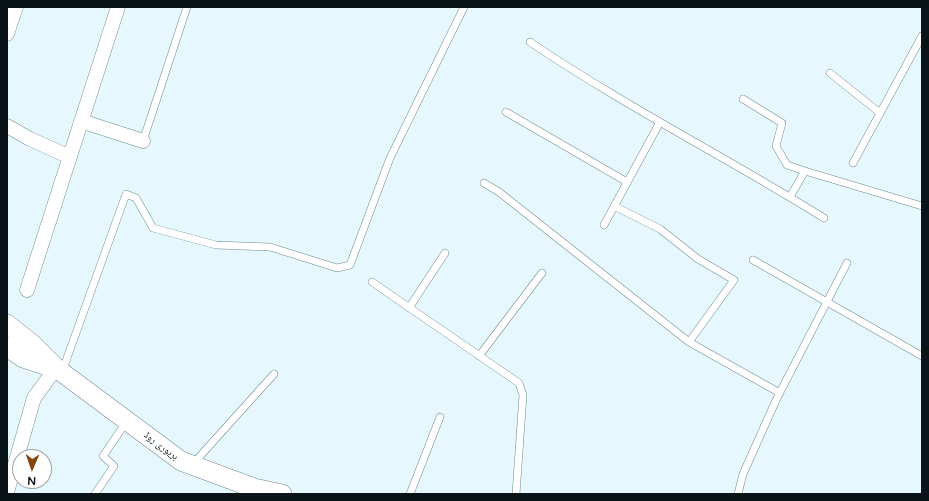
<!DOCTYPE html>
<meta charset="utf-8">
<style>
body{margin:0}
#map{position:relative;width:929px;height:501px;overflow:hidden;background:#e7f7fe;font-family:"Varela Round",sans-serif}
canvas{display:block}
.frame{position:absolute;inset:0;border:8px solid #0a1418;pointer-events:none}
.north{position:absolute;left:12px;top:449px;width:40px;height:40px;box-sizing:border-box;background:#fff;border:1px solid #9da1a3;border-radius:50%;rotate:182deg;font-size:11px;font-weight:700;line-height:16px;text-align:center;color:#0a1418}
.north::after{content:'';display:block;margin:auto;width:14px;height:18px;background:#85450d;clip-path:polygon(50% 0,100% 100%,50% 72%,0 100%)}
</style>
<div id="map">
<canvas width="929" height="501"></canvas>
<div class="frame"></div>
<div class="north">N</div>
</div>
<script>
const g = document.querySelector('canvas').getContext('2d');
g.lineJoin = 'round';
function trace(path, color, width, dash) {
  g.strokeStyle = color;
  g.lineWidth = width;
  g.lineCap = dash ? 'butt' : 'round';
  g.setLineDash(dash || []);
  g.stroke(path);
}
function write(font, color, halo, rows, align = 'center') {
  g.font = font + ' "Varela Round","Noto Naskh Arabic",sans-serif';
  g.lineWidth = 4;
  g.setLineDash([]);
  g.textBaseline = 'middle';
  g.strokeStyle = halo;
  g.fillStyle = color;
  for (const [text, x, y, turn = 0] of rows) {
    g.save();
    g.translate(x, y);
    g.rotate((+turn || 0) * Math.PI / 180);
    g.textAlign = isNaN(turn) ? turn : align;
    if (halo) g.strokeText(text, 0, 0);
    g.fillText(text, 0, 0);
    g.restore();
  }
}
const lane = new Path2D(`
 M530 42C625 106 727 158 824 218
 M830 73 880 113
 M743 99 782 123 776 146 787 165 805 171
 M506 112 627 182
 M143 141 187 7
 M853 163 922 36
 M484 183 499 192 689 342 780 393
 M790 197 805 171 922 206
 M614 206 660 229 698 259 734 280 689 342
 M604 225 660 122
 M753 260 922 356
 M372 282 519 383 523 395 516 494
 M409 308 445 253
 M479 356 542 273
 M62 372 126 194 136 198 153 228 216 245 270 247 337 268 350 265 390 158 464 7
 M192 465 274 374
 M95 494 114 466 103 456 127 421
 M410 494 440 417
 M738 494 743 474 777 398 847 263`);
const street = new Path2D(`
 M7 34 16 7
 M81 121 143 141
 M7 126 30 139 70 157
 M27 290 118 7
 M7 492 34 398 56 368`);
const secondary = new Path2D(`
 M7 324 31 343 56 368 181 461 254 488 282 494
 M7 347 23 358 54 368`);
trace(lane, '#6f8993', 8);
trace(street, '#6f8993', 15);
trace(secondary, '#6f8993', 20);
trace(lane, '#fff', 7);
trace(street, '#fff', 14);
trace(secondary, '#fff', 19);
write('10px', '#0a1418', '#fff', [
 ["بریوری روڈ",161,446,37]
]);
</script>
